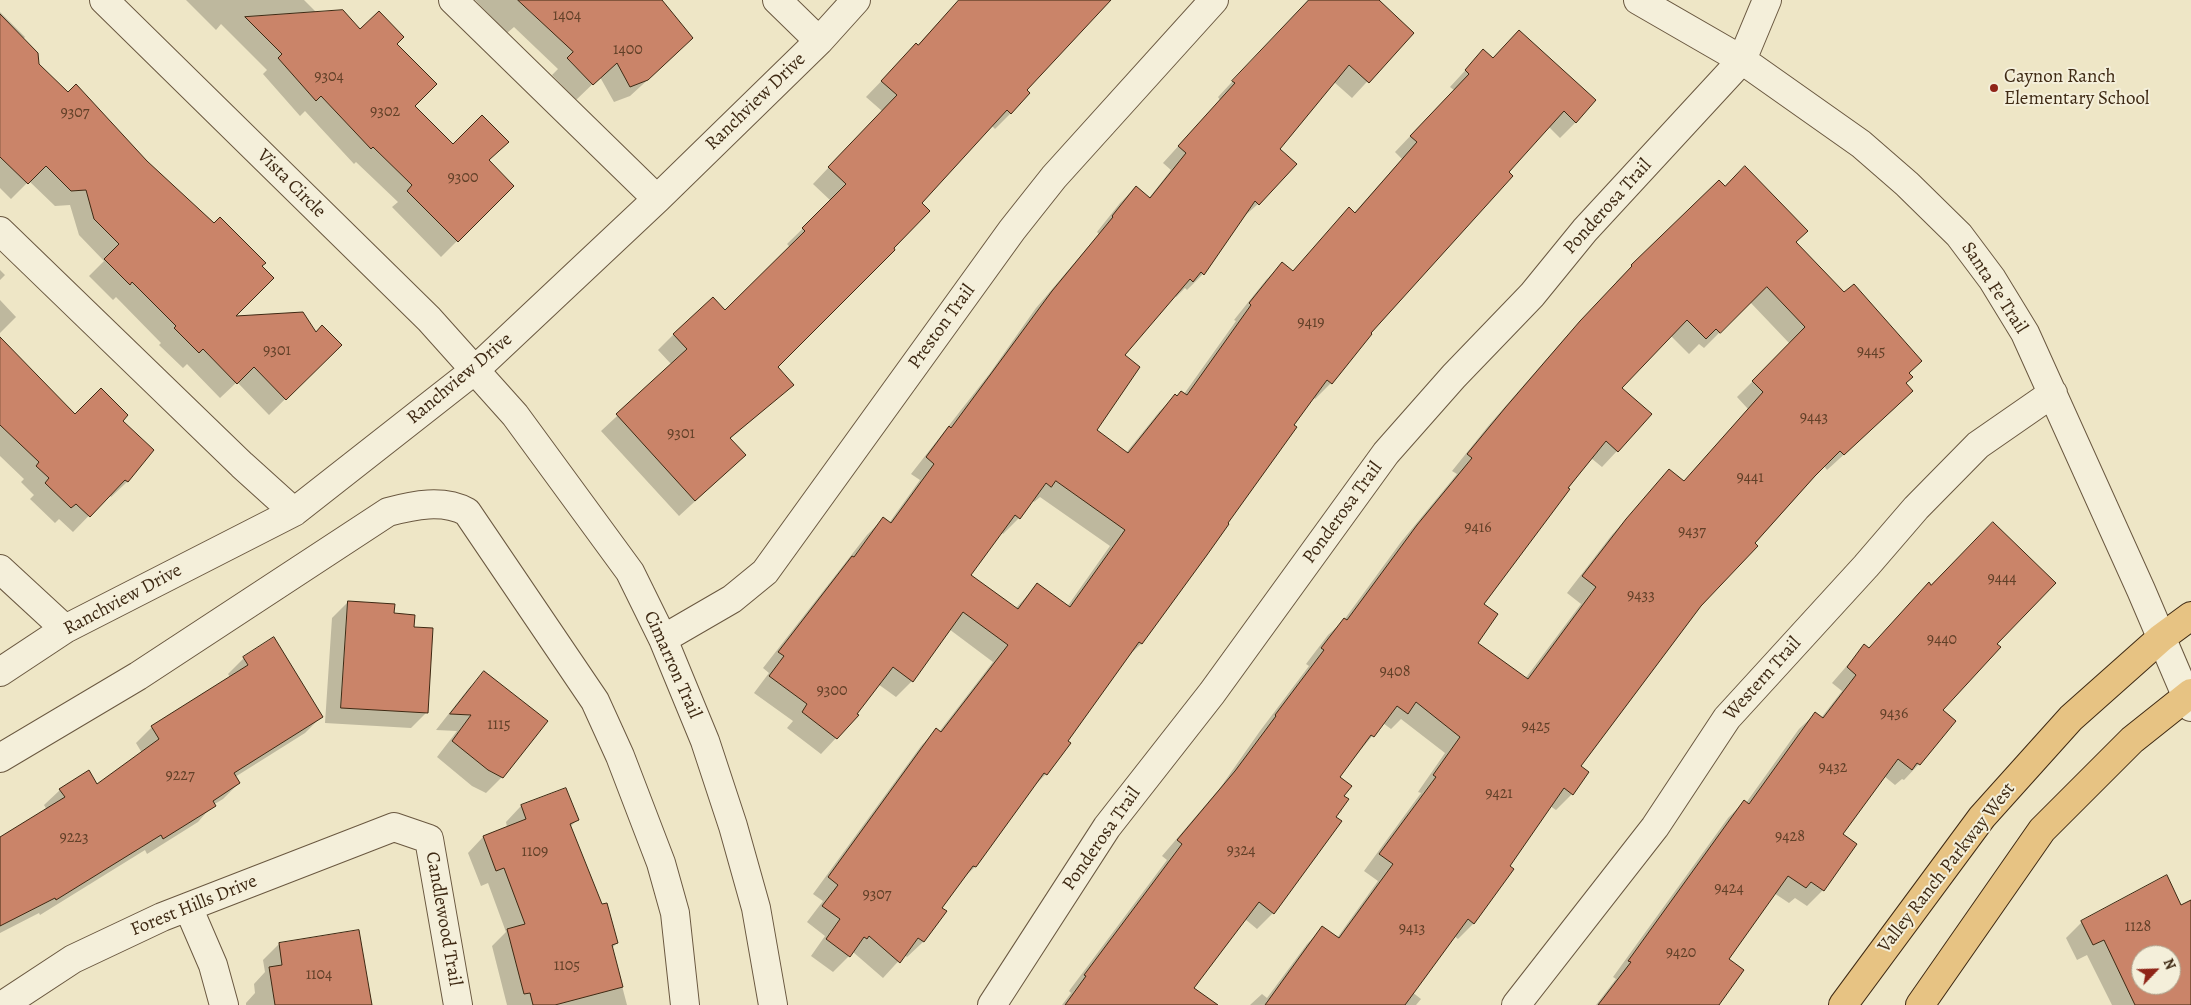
<!DOCTYPE html>
<style>
body{margin:0}
#map{position:relative;width:2191px;height:1005px;overflow:hidden;background:#eee6c6;font-family:Alegreya,serif}
canvas{display:block}
.north{position:absolute;left:2131px;top:945px;width:50px;height:50px;box-sizing:border-box;background:#f4efda;border:1px solid #aba08a;border-radius:50%;rotate:66deg;font-size:14px;font-weight:700;line-height:20px;text-align:center;color:#3e2913}
.north::after{content:'';display:block;margin:auto;width:18px;height:22px;background:#8f2418;clip-path:polygon(50% 0,100% 100%,50% 72%,0 100%)}
</style>
<div id="map">
<canvas width="2191" height="1005"></canvas>
<div class="north">N</div>
</div>
<script>
const g = document.querySelector('canvas').getContext('2d');
g.lineJoin = 'round';
function fillPath(path, color) {
  g.fillStyle = color;
  g.fill(path, 'evenodd');
}
function trace(path, color, width, dash) {
  g.strokeStyle = color;
  g.lineWidth = width;
  g.lineCap = dash ? 'butt' : 'round';
  g.setLineDash(dash || []);
  g.stroke(path);
}
function write(font, color, halo, rows, align = 'center') {
  g.font = font + ' Alegreya,serif';
  g.lineWidth = 4;
  g.setLineDash([]);
  g.textBaseline = 'middle';
  g.strokeStyle = halo;
  g.fillStyle = color;
  for (const [text, x, y, turn = 0] of rows) {
    g.save();
    g.translate(x, y);
    g.rotate((+turn || 0) * Math.PI / 180);
    g.textAlign = isNaN(turn) ? turn : align;
    if (halo) g.strokeText(text, 0, 0);
    g.fillText(text, 0, 0);
    g.restore();
  }
}
fillPath(new Path2D(`
 M186 0H304L322 18 396 44 414 106 453 146 488 160 512 186 441 257 392 207 398 202 356 162 354 164 305 111 300 116 263 74 267 70 221 24 216 30Z
 M475 0H660L676 54 630 96 614 102 600 77 576 100 552 75 558 69 514 27 507 33Z
 M959 0H1103L1025 90 1011 113 995 129 991 125 920 203 776 367 792 385 730 439 728 471 679 516 601 431 672 365 658 350 674 334 725 312 790 247 787 244 831 201 813 184 882 111 866 97 916 45 917 46Z
 M1308 0H1377L1412 33 1352 98 1334 82 1279 149 1258 204 1241 219 1203 274 1187 290 1185 288 1176 297 1174 295 1123 356 1095 430 1126 453 1159 412 1175 396 1184 394 1236 321 1234 320 1266 280 1282 264 1292 272 1349 209 1354 213 1402 159 1395 152 1454 90 1450 87 1483 51 1492 59 1503 47 1576 122 1560 138 1548 126 1369 333 1370 334 1331 383 1315 399 1313 397 1206 554 1141 644 1125 659 1066 741 1046 774 1031 789 975 867 960 881 941 908 945 912 923 942 907 957 904 955 883 978 853 952 833 972 811 956 825 936 807 922 823 901 813 894 921 746 936 730 939 732 993 662 949 629 912 681 896 697 878 684 836 738 821 754 787 728 793 721 754 693 769 673 763 668 867 535 883 519 889 523 920 480 911 474 990 373 1036 308 1099 234 1097 232 1120 203 1136 187 1149 198 1171 170 1163 163 1220 100 1218 97ZM1040 497 1110 546 1067 607 1037 585 1015 609 969 575 1001 532 1003 534 1019 518 1032 500 1034 502Z
 M0 12 25 37 23 39 38 64 68 94 146 161 261 266 233 318 316 333 340 345 269 415 237 382 220 398 187 364 183 368 159 345 161 343 116 297 113 300 89 276 104 261 79 235 70 205 55 206 29 181 11 199 0 188Z
 M1719 181 1795 243 1908 373 1896 407 1827 470 1824 466 1700 605 1579 767 1572 794 1556 810 1550 806 1508 866 1474 923 1458 939 1454 936 1412 992 1421 999 1416 1005H1250L1262 994 1267 998 1307 944 1323 928 1337 938 1378 881 1364 871 1421 793 1418 792 1445 753 1401 719 1391 729 1383 723 1338 777 1343 796 1273 913 1257 929 1245 919 1193 988 1208 1005H1062L1071 993 1069 991 1167 860 1162 856 1220 788 1260 731 1309 666 1306 664 1328 635 1344 620 1401 542 1457 474 1452 471 1489 425 1565 338 1617 283 1616 282ZM1750 302 1790 344 1737 397 1748 409 1683 482 1670 470 1611 536 1567 593 1581 604 1525 679 1476 643 1482 605 1591 458 1602 467 1617 451 1620 388 1670 335 1689 354 1699 344 1704 348Z
 M0 270 5 275 0 280Z
 M0 300 16 317 0 333Z
 M0 339 75 416 121 421 153 450 127 482 111 497 109 495 73 532 59 519 55 523 30 499 34 495 21 482 24 479 0 456Z
 M348 602 393 614 413 628 427 712 411 728 325 723 332 618Z
 M1996 644 1941 711 1919 764 1904 780 1902 779 1895 785 1884 776 1842 835 1855 844 1823 890 1807 906 1795 898 1789 903 1774 893 1727 959 1717 1005H1596L1616 979 1613 977 1728 818 1744 802 1746 803 1799 729 1815 714 1821 718 1842 691 1832 683 1864 646 1868 649Z
 M244 658 321 717 305 733 235 777 239 783 223 799 213 805 198 822 147 854 145 850 40 915 39 913 0 933V838L47 810 44 805 60 790 97 786 142 753 136 743 152 727 230 677 228 674Z
 M485 673 502 777 486 793 472 786 437 757 457 731 436 730 469 688Z
 M566 789 577 820 570 827 617 943 612 948 627 1005H507L492 946 506 932 488 883 481 886 468 853 483 837 507 827 506 822 521 806Z
 M2191 905V1005H2112L2087 955 2077 960 2066 938 2082 922ZM2141 955H2171V985H2141Z
 M279 944 370 1005H246V1003L255 993 254 984 265 972 263 960Z`), '#0003');
const building = new Path2D(`
 M518 0H662L693 38 648 80 630 87 617 63 593 85 567 58 573 52Z
 M959 0H1111L1027 90 1030 93 1011 114 1007 110 922 203 930 211 894 248 895 250 778 367 794 385 730 438 746 455 695 501 616 414 687 349 673 334 713 297 725 310 805 231 802 228 846 184 828 167 897 95 881 81 916 43 918 45Z
 M1309 0H1379L1414 33 1369 83 1349 65 1280 149 1297 164 1259 205 1255 201 1204 275 1201 272 1193 282 1190 279 1125 355 1140 367 1097 430 1128 453 1175 394 1177 396 1181 391 1187 395 1251 305 1249 303 1282 262 1293 271 1349 207 1355 213 1417 142 1410 136 1469 74 1465 70 1483 49 1493 58 1519 30 1596 100 1576 123 1564 111 1509 172 1513 176 1371 333 1372 334 1332 384 1327 380 1294 425 1297 427 1228 523 1229 524 1207 555 1142 644 1139 642 1068 741 1071 743 1047 775 1044 773 976 867 973 866 942 908 947 911 924 942 918 938 900 963 869 936 867 939 864 937 850 957 826 939 840 919 822 906 838 885 828 877 936 728 941 732 1008 645 963 612 913 682 893 667 857 714 859 715 837 739 802 712 807 704 769 676 784 656 778 652 852 556 854 557 883 517 891 523 934 464 926 457 949 426 951 428 1052 291 1113 217 1112 216 1136 186 1150 198 1186 153 1178 146 1235 83 1232 81ZM1056 481 1125 530 1070 607 1037 583 1018 609 971 575 1015 515 1020 519 1046 483 1051 487Z
 M343 10 360 29 379 11 404 37 397 44 437 84 415 106 453 144 482 115 509 142 489 160 514 186 458 242 407 191 412 185 373 147 371 149 321 96 316 101 278 58 282 54 245 17Z
 M0 14 38 53 39 64 68 92 76 84 147 161 214 223 220 217 266 263 262 266 274 278 236 316 303 312 316 332 322 325 342 345 286 400 254 367 237 384 203 349 199 353 174 328 176 326 132 282 130 285 104 259 119 244 94 219 86 190 71 191 46 166 28 184 0 157Z
 M1745 166 1808 231 1796 242 1844 292 1854 284 1922 361 1909 373 1913 377 1906 383 1913 391 1844 455 1840 451 1815 476 1755 543 1758 546 1701 606 1581 766 1589 772 1573 795 1564 788 1510 866 1514 869 1474 924 1468 919 1405 1005H1265L1322 926 1339 938 1393 864 1379 854 1436 777 1433 775 1460 737 1416 702 1408 714 1397 706 1374 737 1371 735 1340 777 1352 786 1344 796 1349 799 1336 817 1342 821 1274 914 1259 902 1194 988 1218 1005H1065L1086 976 1084 975 1182 844 1177 840 1235 771 1276 716 1275 715 1324 650 1321 648 1344 618 1347 620 1417 525 1472 458 1467 454 1505 408 1580 321 1632 266 1631 265 1719 180 1725 186ZM1767 287 1805 327 1752 381 1763 392 1684 481 1669 469 1626 519 1582 576 1596 587 1528 679 1478 643 1498 614 1484 604 1570 489 1568 488 1606 441 1618 452 1652 414 1622 388 1687 320 1706 339 1716 329 1720 333Z
 M0 337 75 414 101 388 128 415 123 421 154 450 128 482 125 480 90 517 76 504 71 508 45 483 49 478 36 466 39 462 0 425Z
 M1993 522 2056 583 1997 644 2001 647 1943 710 1956 721 1920 765 1917 763 1912 770 1898 759 1843 834 1857 844 1824 891 1811 882 1806 888 1788 876 1729 959 1744 970 1719 1005H1598L1631 962 1628 961 1744 800 1749 804 1815 712 1823 718 1856 675 1847 667 1864 644 1869 648 1929 582 1931 585Z
 M348 601 395 604 394 613 415 615 414 627 433 628 428 713 341 708Z
 M274 637 323 717 234 773 240 783 213 801 216 806 163 839 161 835 56 900 55 898 0 926V837L65 797 59 789 89 770 97 784 159 739 151 726 248 665 243 657Z
 M484 671 548 721 503 778 488 770 452 741 471 715 450 714Z
 M566 788 579 820 570 824 602 904 607 903 618 943 612 945 623 987 555 1005H533L530 993 524 994 507 929 525 924 504 868 496 871 483 836 526 819 521 805Z
 M2167 875 2181 905 2191 900V1005H2135L2104 940 2093 945 2081 921ZM2141 955H2171V985H2141Z
 M359 930 372 1005H275L269 967 282 965 279 943Z`);
fillPath(building, '#ca8469');
trace(building, '#3e2913', 1);
const minor = new Path2D(`
 M104 0 429 319 515 415 630 572 663 639 705 741 733 826 756 908 773 1005
 M453 0 657 199
 M777 0 819 41
 M1638 0 1742 60 1861 144 1907 184 1959 235 1992 279 2025 333 2141 590 2191 707
 M0 231 242 465 294 512
 M0 569 65 629
 M663 639 732 599 765 572 1012 230 1054 177 1214 0
 M0 672 65 629 294 512 475 370 657 199 819 41 856 0
 M0 758 138 676 388 512C414 505 443 499 467 512L595 701 620 756 661 863 675 913 685 1005
 M188 907 213 965 224 1005
 M3 1005 73 959 162 917 394 827 429 839 458 1005
 M992 1005 1107 827 1212 693 1386 453 1454 376 1532 295 1585 230 1742 60 1767 0
 M1516 1005 1655 827 1727 718 1866 566 1916 508 1978 445 2053 393`);
const major = new Path2D(`
 M1843 1005 1982 817 2071 718 2161 638 2191 616
 M1920 1005 2042 830 2132 740 2191 693`);
trace(minor, '#6a5840', 30);
trace(major, '#3e2913', 30);
trace(minor, '#f4efda', 28);
trace(major, '#e7c383', 28);
for (const [x, y, r, color] of [
 [1994,88,5,"#8f2418"]
]) {
  const dot = new Path2D();
  dot.arc(x, y, r, 0, 2 * Math.PI);
  g.fillStyle = color;
  g.fill(dot);
  trace(dot, '#f4efda', 2);
}
write('16px', '#614028', null, [
 ["1404",567,16],
 ["1400",628,50],
 ["9304",329,77],
 ["9302",385,112],
 ["9307",75,113],
 ["9300",463,178],
 ["9419",1311,323],
 ["9301",277,351],
 ["9445",1871,352],
 ["9443",1814,418],
 ["9301",681,434],
 ["9441",1750,478],
 ["9416",1478,528],
 ["9437",1692,532],
 ["9444",2002,579],
 ["9433",1641,596],
 ["9440",1942,640],
 ["9408",1395,672],
 ["9300",832,691],
 ["9436",1894,714],
 ["1115",499,725],
 ["9425",1536,727],
 ["9432",1833,768],
 ["9227",180,776],
 ["9421",1499,794],
 ["9428",1790,837],
 ["9223",74,838],
 ["9324",1241,851],
 ["1109",535,852],
 ["9424",1729,889],
 ["9307",877,895],
 ["1128",2138,927],
 ["9413",1412,929],
 ["9420",1681,953],
 ["1105",567,966],
 ["1104",319,975]
]);
write('19px', '#3e2913', '#f4efda', [
 ["Caynon Ranch",2004,77],
 ["Elementary School",2004,99]
], 'left');
write('19px', '#3e2913', '#f4efda', [
 ["Ranchview Drive",756,102,-44],
 ["Vista Circle",291,184,45],
 ["Ponderosa Trail",1608,207,-48],
 ["Santa Fe Trail",1994,288,57],
 ["Preston Trail",942,327,-54],
 ["Ranchview Drive",460,379,-40],
 ["Ponderosa Trail",1343,513,-54],
 ["Ranchview Drive",123,600,-28],
 ["Cimarron Trail",672,665,66],
 ["Western Trail",1763,679,-48],
 ["Ponderosa Trail",1102,839,-55],
 ["Valley Ranch Parkway West",1947,868,-52],
 ["Forest Hills Drive",194,906,-22],
 ["Candlewood Trail",443,919,80]
]);
</script>
